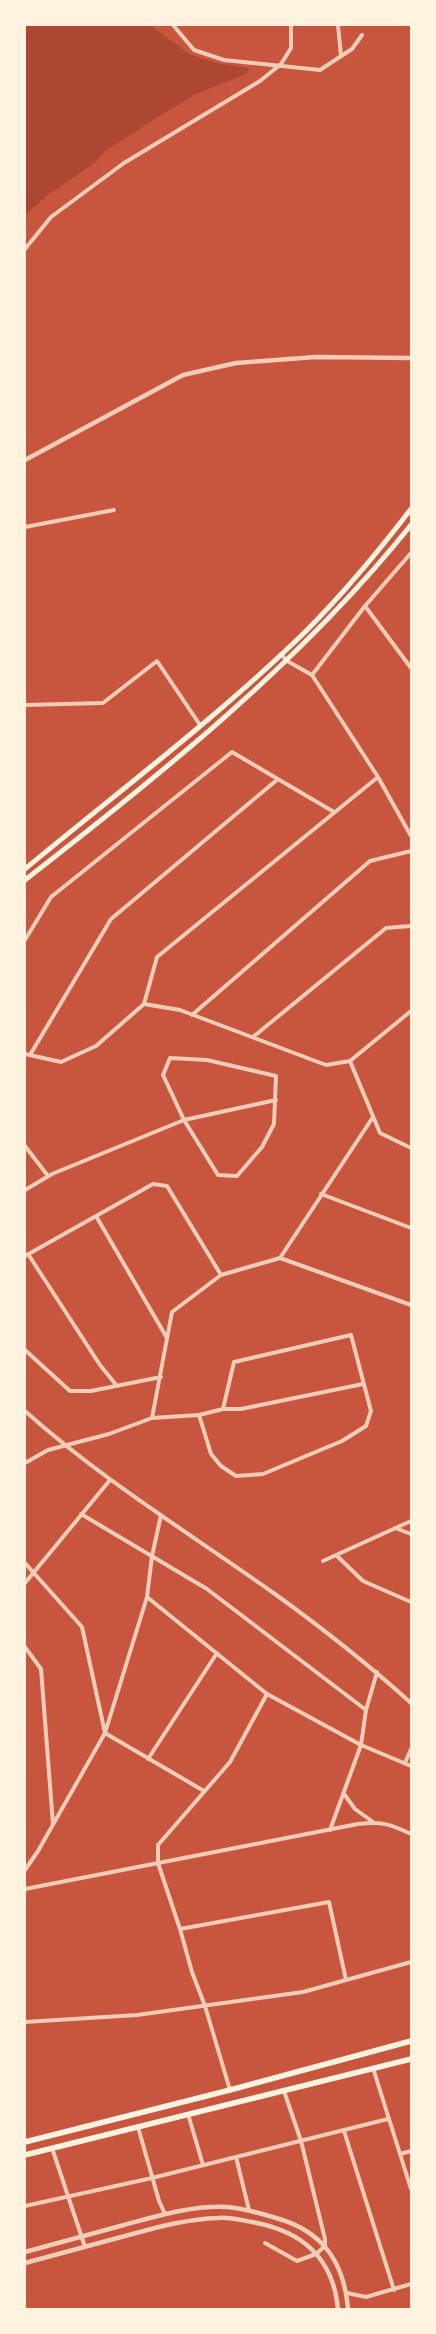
<!DOCTYPE html>
<style>
body{margin:0}
#map{position:relative;width:436px;height:2334px;overflow:hidden;background:#c8553d;font-family:"Space Grotesk",sans-serif}
canvas{display:block}
.frame{position:absolute;inset:0;border:26px solid #fff3e0;pointer-events:none}
</style>
<div id="map">
<canvas width="436" height="2334"></canvas>
<div class="frame"></div>
</div>
<script>
const g = document.querySelector('canvas').getContext('2d');
g.lineJoin = 'round';
function fillPath(path, color) {
  g.fillStyle = color;
  g.fill(path, 'evenodd');
}
function trace(path, color, width, dash) {
  g.strokeStyle = color;
  g.lineWidth = width;
  g.lineCap = dash ? 'butt' : 'round';
  g.setLineDash(dash || []);
  g.stroke(path);
}
fillPath(new Path2D(`
 M25 25H150L189 54 216 63 248 68 249 70 246 74 196 94 158 117 105 151 96 162 49 194 25 215Z`), '#ae4732');
trace(new Path2D(`
 M173 25 194 50 224 60 320 70 352 49 362 35
 M338 25 341 56
 M25 249 51 217 124 163 260 81 281 64 291 48V25
 M25 527 114 510
 M365 606 411 668
 M281 654 287 661 312 675 378 777 411 836
 M312 675 365 606 411 553
 M25 705 103 703 157 661 200 725
 M25 940 51 897 232 752 334 812
 M144 1004 157 957 378 777
 M192 1015 370 861 411 851
 M253 1037 386 928 411 926
 M25 1054 61 1062 96 1046 144 1004 180 1010 326 1065 350 1061 380 1133 411 1148
 M30 1055 111 919 278 779
 M170 1058 207 1060 276 1076 274 1124 262 1147 237 1176 218 1175 184 1120 163 1075Z
 M350 1061 411 1011
 M25 1146 48 1176
 M25 1190 52 1174 184 1120 276 1100
 M321 1194 411 1228
 M96 1216 167 1338
 M28 1254 100 1365 117 1386
 M25 1256 153 1184 167 1186 221 1275
 M280 1258 411 1305
 M25 1350 70 1391H91L161 1377
 M25 1411C102 1480 191 1534 275 1594 322 1628 368 1664 411 1703
 M199 1415 211 1454 221 1466 236 1476 263 1474 342 1441 366 1426 371 1411 351 1335 234 1362 223 1409
 M152 1418 172 1312 221 1275 280 1258 373 1117
 M25 1463 48 1450 109 1434 152 1418 199 1415 223 1409H241L363 1384
 M81 1514 207 1589 366 1710
 M395 1528 411 1534
 M336 1555 363 1581 411 1602
 M323 1561 411 1521
 M25 1563 82 1627 105 1733 204 1791
 M25 1583 110 1480
 M147 1597 267 1694 361 1745 411 1766
 M25 1647 41 1669 53 1824
 M148 1759 217 1653
 M405 1763 411 1749
 M344 1794 355 1809 373 1822
 M330 1830 361 1745 366 1710 377 1672
 M25 1870 38 1851 105 1733 147 1597 152 1556 161 1515
 M25 1889 358 1824C381 1821 390 1824 411 1834
 M180 1929 329 1902 346 1980
 M25 2022 137 2015 303 1992 411 1962
 M373 2068 411 2189
 M230 2090 205 2006 192 1972 180 1929 158 1863V1845L230 1762 267 1694
 M188 2114 203 2165
 M138 2127 159 2201 165 2214
 M344 2131 394 2290
 M52 2148 85 2247
 M400 2154 411 2151
 M236 2157 249 2210
 M25 2206 152 2178 388 2119
 M265 2243 297 2261 316 2254 325 2246V2239L301 2141 284 2091
 M347 2293 366 2297 411 2284`), '#f1ccb7', 4);
trace(new Path2D(`
 M25 460 183 375 236 363 316 357 411 358
 M25 2252C58 2243 91 2234 124 2225 157 2216 193 2205 228 2207 245 2209 260 2213 276 2218 323 2231 344 2262 348 2309
 M25 2263C58 2254 91 2245 125 2236 155 2228 186 2219 218 2218 229 2217 241 2220 252 2222 302 2231 333 2257 338 2309`), '#f1ccb7', 4.5);
trace(new Path2D(`
 M25 869C119 791 218 717 305 632 343 594 378 552 411 509
 M25 880C164 772 301 662 411 525`), '#fff3e0', 5);
trace(new Path2D(`
 M25 2142 230 2090 411 2041
 M25 2155 411 2059`), '#fff3e0', 5.5);
</script>
